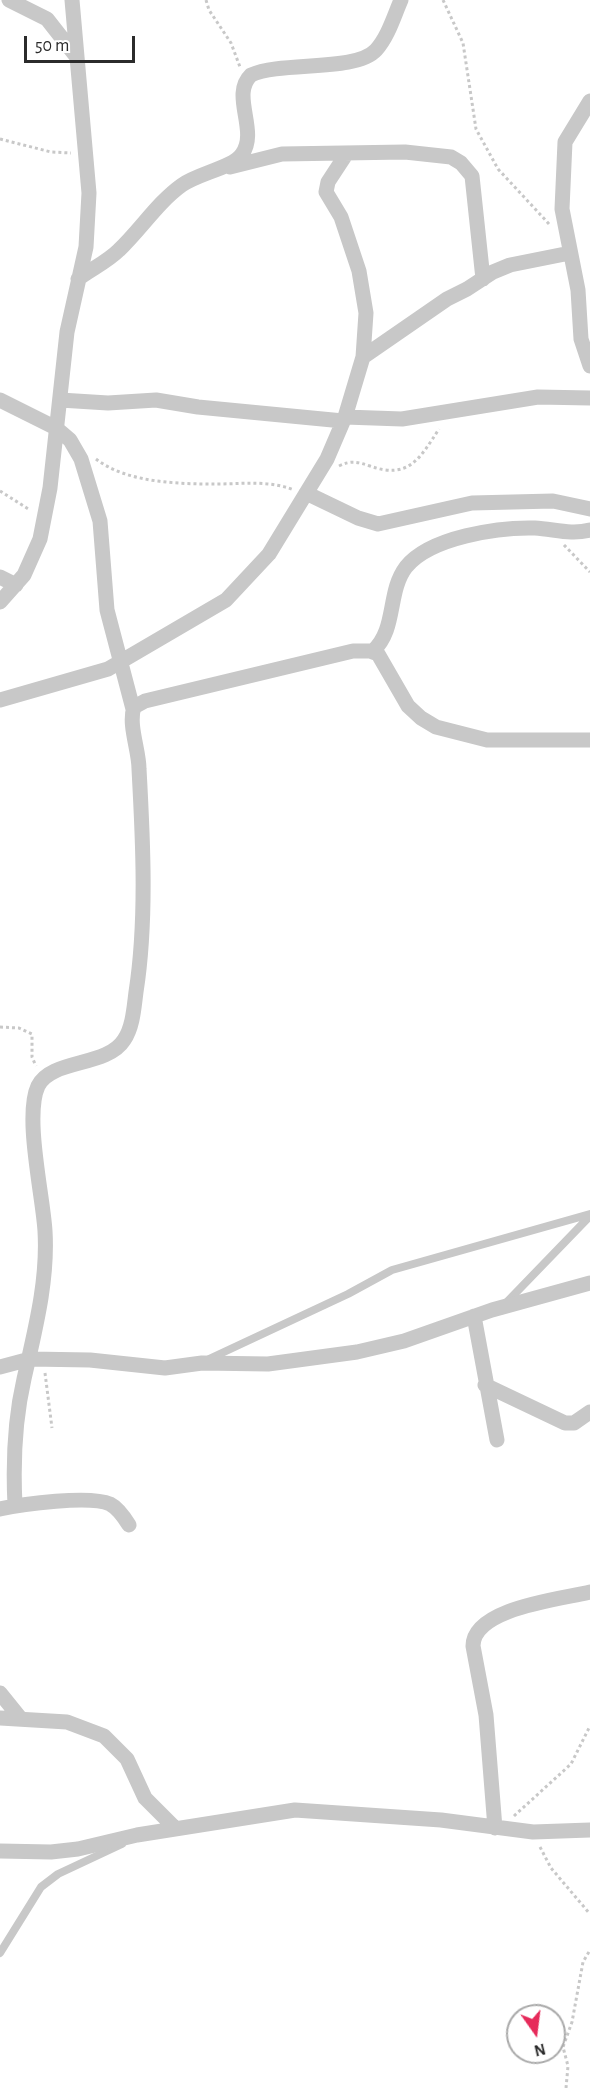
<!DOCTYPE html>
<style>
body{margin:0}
#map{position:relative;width:590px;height:2088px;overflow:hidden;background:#fff;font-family:"Alegreya Sans",sans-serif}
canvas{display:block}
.north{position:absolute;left:506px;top:2004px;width:60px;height:60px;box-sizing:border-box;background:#fff;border:2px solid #aaa;border-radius:50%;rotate:166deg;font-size:16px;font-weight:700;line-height:24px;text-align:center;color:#2b2b2b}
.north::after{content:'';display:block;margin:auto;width:21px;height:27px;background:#e62a5a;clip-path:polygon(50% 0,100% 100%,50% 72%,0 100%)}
.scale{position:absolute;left:24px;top:36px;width:111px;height:27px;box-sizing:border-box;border:3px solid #2b2b2b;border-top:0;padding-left:8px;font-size:18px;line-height:21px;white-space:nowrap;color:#2b2b2b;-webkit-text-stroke:4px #fff;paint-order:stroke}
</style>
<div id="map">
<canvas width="590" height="2088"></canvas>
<div class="north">N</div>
<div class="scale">50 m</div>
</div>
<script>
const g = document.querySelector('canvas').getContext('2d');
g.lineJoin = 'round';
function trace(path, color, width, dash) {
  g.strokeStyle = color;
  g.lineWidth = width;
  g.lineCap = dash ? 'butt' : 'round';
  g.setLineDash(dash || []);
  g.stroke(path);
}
trace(new Path2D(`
 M206 0 209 10 231 43 240 67
 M443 0 463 43 476 129 498 169 550 225
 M0 139 51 152 71 153
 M96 459C127 483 179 484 216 484 243 484 269 480 294 490
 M339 466C351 460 358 462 370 466 409 480 420 458 439 429
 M0 491 30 510
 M564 545 590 572
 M0 1027 19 1028 32 1034V1057L36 1066
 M45 1373 52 1428
 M514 1816 571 1764 590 1726
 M540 1847 551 1868 590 1914
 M566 2088 568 2066 563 2047 572 2022 583 1962 590 1950`), '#c8c8c8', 3, [3, 3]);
trace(new Path2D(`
 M505 1304 590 1216
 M209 1359 348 1294 392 1270 590 1214
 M0 1953 41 1887 58 1874 122 1844`), '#c8c8c8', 8);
trace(new Path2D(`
 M9 0 47 19 76 56
 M590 101 565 142 562 209 578 290 581 339 590 366
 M347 153 328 182 326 192 341 217 359 271 366 313 363 357
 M230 167 282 154 405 152 451 157 461 163 472 176 483 279
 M78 279C91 269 107 262 119 250 141 229 158 202 182 185 199 173 232 168 242 154 259 131 230 95 251 75 281 61 356 72 376 50 388 37 394 16 401 0
 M0 400 56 428 70 440 81 459 100 521 107 610 133 709
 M60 400 108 403 156 400 198 407 343 421
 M345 417 402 419 538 397 590 398
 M306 493 358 518 378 524 472 503 553 501 590 509
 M0 577 16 585
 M0 602 24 575 40 539 50 488 67 332 86 247 89 193 72 0
 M373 651C397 629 387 592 406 567 430 537 499 527 535 528 554 529 571 535 590 530
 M0 700 108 669 226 600 269 554 327 459 345 417 363 357 447 299 467 289 493 272 510 265 570 253
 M474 1316 497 1440
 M0 1367 30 1359 90 1360 165 1368 202 1363 268 1364 357 1352 404 1341 492 1310 590 1283
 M485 1385 565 1423H574L590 1412
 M15 1505C13 1465 15 1418 24 1379 35 1330 48 1281 45 1231 43 1196 24 1116 38 1086 51 1059 107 1067 124 1040 133 1027 134 1007 136 992 147 921 143 841 139 769 139 750 128 725 134 707L145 701 353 651H370L378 654 408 706 421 718 436 727 487 740H590
 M0 1509C22 1504 90 1495 110 1504 118 1508 124 1517 129 1525
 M0 1693 21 1719
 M0 1718 67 1722 104 1736 127 1759 145 1798 176 1829
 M495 1828 486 1715 473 1646C473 1608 561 1599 590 1592
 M0 1851 51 1852 78 1849 137 1835 295 1810 441 1820 533 1832 590 1830`), '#c8c8c8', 15);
</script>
